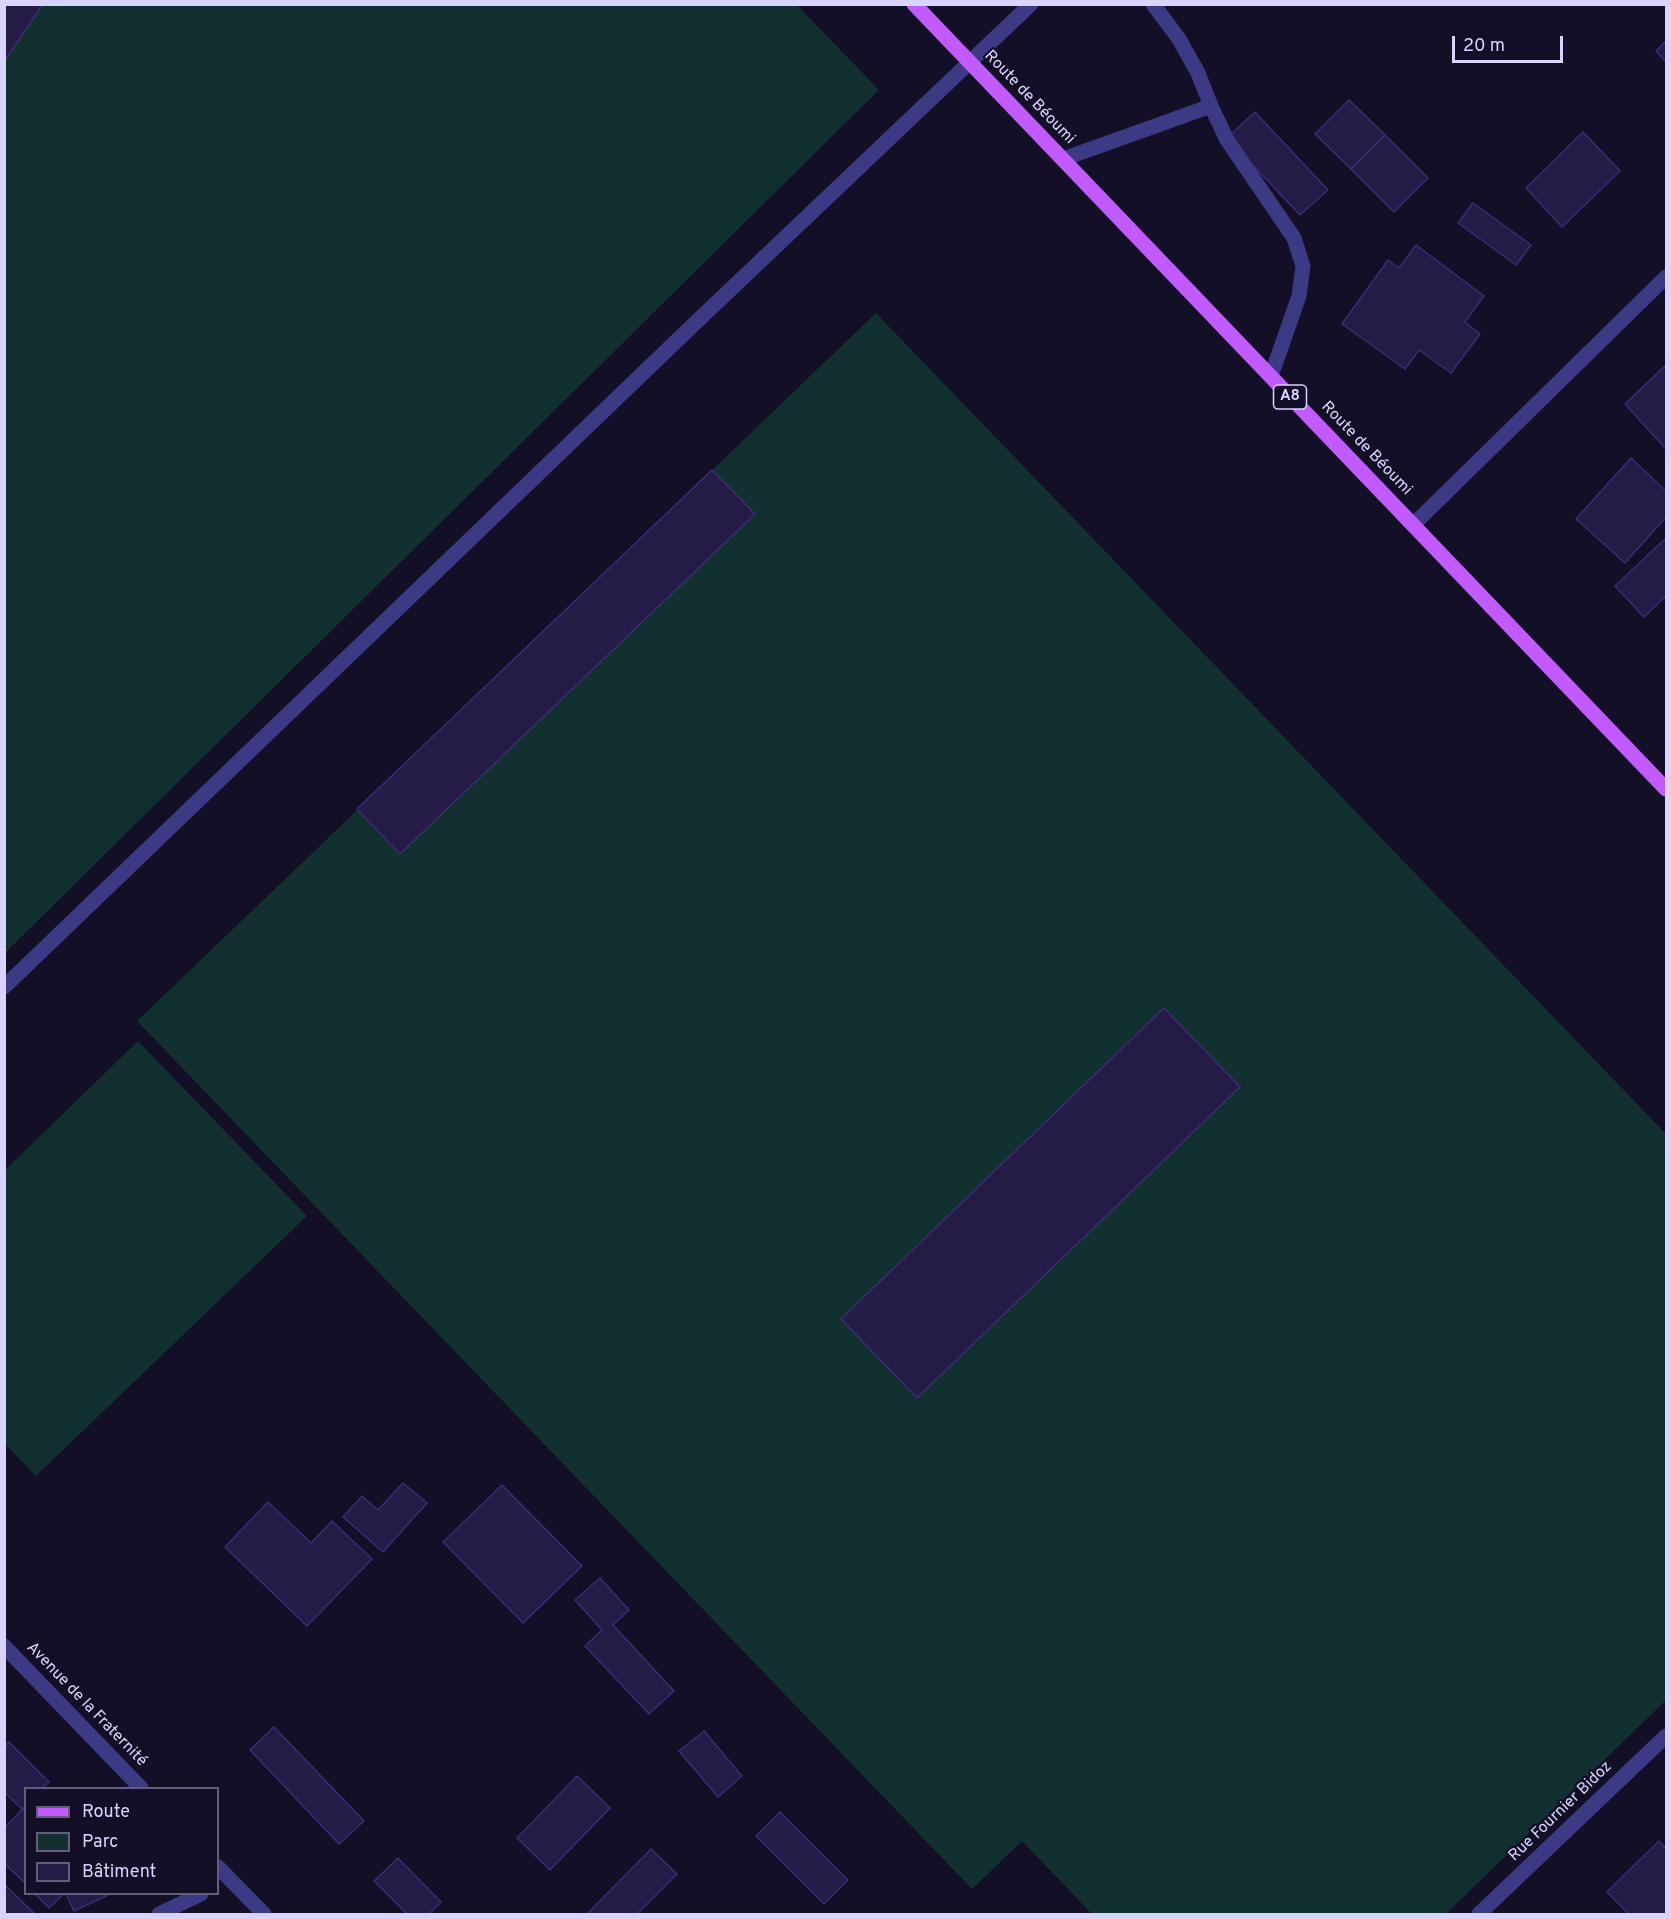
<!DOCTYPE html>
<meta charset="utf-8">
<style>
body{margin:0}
#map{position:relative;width:1671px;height:1919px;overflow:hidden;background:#130f26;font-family:Overpass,sans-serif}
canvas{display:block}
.frame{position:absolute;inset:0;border:6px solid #d9d4ff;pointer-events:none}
.legend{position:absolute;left:24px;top:1787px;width:195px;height:108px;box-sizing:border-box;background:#130f26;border:2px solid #625e7d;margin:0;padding:8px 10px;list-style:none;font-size:18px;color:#d9d4ff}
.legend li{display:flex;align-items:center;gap:12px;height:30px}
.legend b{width:30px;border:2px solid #625e7d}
.scale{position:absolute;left:1452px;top:36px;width:111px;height:27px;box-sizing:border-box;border:3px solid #d9d4ff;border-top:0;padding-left:8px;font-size:18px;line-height:21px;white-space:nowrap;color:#d9d4ff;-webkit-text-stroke:4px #130f26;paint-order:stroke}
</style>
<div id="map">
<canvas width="1671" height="1919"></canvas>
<div class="frame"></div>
<ul class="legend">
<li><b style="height:8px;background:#c25bff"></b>Route</li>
<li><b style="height:16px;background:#12302f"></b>Parc</li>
<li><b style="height:16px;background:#241b47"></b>Bâtiment</li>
</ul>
<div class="scale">20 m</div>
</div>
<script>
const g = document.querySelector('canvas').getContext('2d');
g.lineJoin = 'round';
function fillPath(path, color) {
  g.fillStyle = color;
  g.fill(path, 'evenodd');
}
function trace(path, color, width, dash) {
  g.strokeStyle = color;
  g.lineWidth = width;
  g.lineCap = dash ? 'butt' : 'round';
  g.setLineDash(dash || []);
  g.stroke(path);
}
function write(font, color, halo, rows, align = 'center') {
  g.font = font + ' Overpass,sans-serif';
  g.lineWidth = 4.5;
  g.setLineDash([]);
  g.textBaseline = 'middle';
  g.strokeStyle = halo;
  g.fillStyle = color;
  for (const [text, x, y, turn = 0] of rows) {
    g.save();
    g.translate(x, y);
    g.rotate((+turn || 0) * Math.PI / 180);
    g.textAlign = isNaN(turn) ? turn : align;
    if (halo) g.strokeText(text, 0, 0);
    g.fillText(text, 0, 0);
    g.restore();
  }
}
fillPath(new Path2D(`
 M5 5H797L879 90 5 953Z
 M876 313 1666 1134V1700L1446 1914H1092L1022 1841 972 1889 137 1021Z
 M138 1041 307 1216 36 1476 5 1444V1170Z`), '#12302f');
const building = new Path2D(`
 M4 4H43L4 62Z
 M1666 41V62L1656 51Z
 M1349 100 1385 135 1351 169 1315 134Z
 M1255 112 1328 190 1300 215 1227 138Z
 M1583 132 1620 171 1562 227 1526 188Z
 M1385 135 1428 178 1394 212 1351 169Z
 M1473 203 1531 245 1516 265 1458 223Z
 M1416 245 1484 296 1465 322 1480 334 1451 373 1419 350 1405 369 1342 324 1388 260 1399 268Z
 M1666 365V449L1625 404Z
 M1631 458 1666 491V517L1625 563 1576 519Z
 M712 470 755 514 400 854 357 809Z
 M1666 538V596L1644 617 1615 586Z
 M1164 1008 1240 1087 917 1398 841 1319Z
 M403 1483 427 1503 383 1552 343 1517 362 1496 378 1510Z
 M502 1485 582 1566 523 1623 443 1542Z
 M268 1502 311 1543 332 1521 372 1559 307 1626 225 1547Z
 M600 1578 629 1610 613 1625 674 1691 649 1714 585 1646 602 1630 575 1600Z
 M274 1727 364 1821 339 1844 250 1750Z
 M704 1731 742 1776 718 1797 679 1751Z
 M9 1742 49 1782 42 1788H26V1805L22 1809 4 1792V1747Z
 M577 1776 610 1808 550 1870 517 1838Z
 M23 1809 26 1812V1884L4 1863V1828Z
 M780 1812 848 1880 824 1904 756 1836Z
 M1659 1841 1666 1849V1914H1629L1607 1892Z
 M651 1849 677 1874 637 1914H590L588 1913Z
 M398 1858 441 1902 429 1914H407L374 1881Z
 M4 1884 35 1914H4Z
 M35 1894H64L49 1908Z
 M66 1894H110L74 1911Z`);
fillPath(building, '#241b47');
trace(building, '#3b2d73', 1.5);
trace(new Path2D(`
 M1153 4 1179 39 1198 73 1211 106
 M1063 159 1211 106 1227 140 1294 238 1303 266 1299 296 1271 376
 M1413 525 1666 277
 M4 987 691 327 1031 4
 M4 1646 141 1788
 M218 1867 264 1914
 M159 1914 201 1894
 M1479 1914 1666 1736`), '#3d3a85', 15);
trace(new Path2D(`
 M914 4 1666 789`), '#c25bff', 15);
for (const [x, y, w] of [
 [1290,397,33]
]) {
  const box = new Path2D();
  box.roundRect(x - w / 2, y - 12, w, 24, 4.5);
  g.fillStyle = '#130f26';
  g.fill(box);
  trace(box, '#d9d4ff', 1.5);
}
write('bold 15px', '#d9d4ff', null, [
 ["A8",1290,397]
]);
write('16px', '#d9d4ff', '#130f26', [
 ["Route de Béoumi",1029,98,46],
 ["Route de Béoumi",1366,449,46],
 ["Avenue de la Fraternité",86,1705,46],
 ["Rue Fournier Bidoz",1561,1812,-44]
]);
</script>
